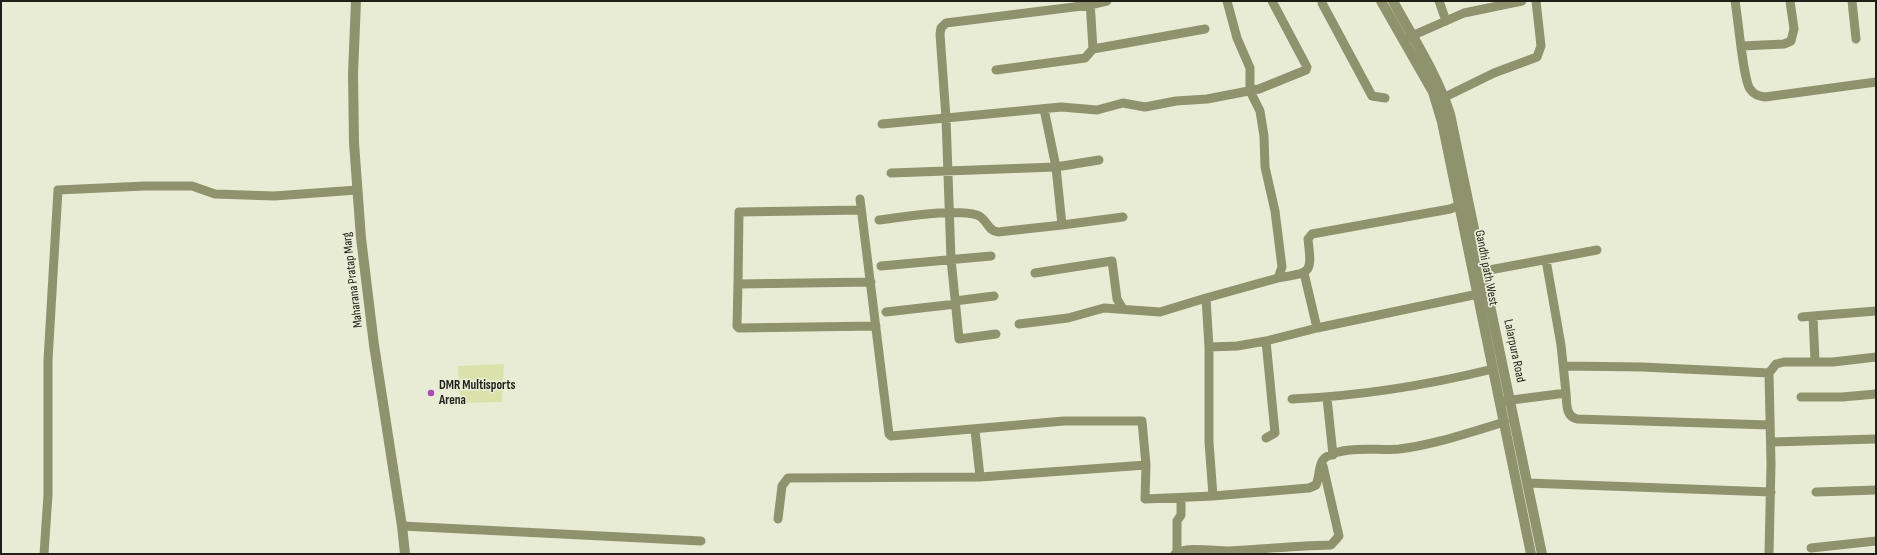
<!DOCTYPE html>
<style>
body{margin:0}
#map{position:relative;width:1877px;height:555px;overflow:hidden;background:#e9ecd5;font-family:"Sofia Sans Condensed",sans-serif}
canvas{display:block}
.frame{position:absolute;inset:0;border:2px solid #1e1f17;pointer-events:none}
</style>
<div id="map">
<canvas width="1877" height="555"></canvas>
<div class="frame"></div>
</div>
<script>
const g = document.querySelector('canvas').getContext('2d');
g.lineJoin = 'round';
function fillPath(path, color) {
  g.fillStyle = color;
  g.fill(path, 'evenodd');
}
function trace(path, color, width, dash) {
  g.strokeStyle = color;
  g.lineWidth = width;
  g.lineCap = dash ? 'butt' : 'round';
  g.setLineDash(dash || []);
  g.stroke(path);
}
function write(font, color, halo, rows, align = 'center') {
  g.font = font + ' "Sofia Sans Condensed",sans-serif';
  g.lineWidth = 3.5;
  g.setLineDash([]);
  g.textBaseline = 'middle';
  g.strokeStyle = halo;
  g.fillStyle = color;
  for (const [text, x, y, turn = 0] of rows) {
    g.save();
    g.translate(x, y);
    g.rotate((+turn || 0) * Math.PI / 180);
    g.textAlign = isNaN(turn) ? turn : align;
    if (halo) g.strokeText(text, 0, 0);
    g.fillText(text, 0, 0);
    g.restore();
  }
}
fillPath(new Path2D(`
 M504 364 502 402 460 403 458 366Z`), '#dbe1ab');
trace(new Path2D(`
 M1439 1 1446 21
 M1735 1C1738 17 1743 79 1750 89 1754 95 1759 96 1765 97L1876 82
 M1852 1 1856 39
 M1322 3 1372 96 1385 98
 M1407 38 1464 13 1522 1
 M1742 46 1784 44 1791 41 1794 29 1790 1
 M1093 49 1205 29
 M996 70 1085 58 1093 49 1090 1
 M1445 97 1494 73 1537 57 1541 46 1536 1
 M1044 109 1056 167 1062 225 1123 217
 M882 124 946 118 940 34 941 28 946 23 1090 5 1107 1
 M891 173 1056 167 1099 160
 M860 199 889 434 891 436 1064 421H1142L1146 465 1145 499 1213 496 1209 442V347L1206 298 1278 278 1282 267 1275 211 1265 167 1264 136 1260 111 1250 91V68L1237 38 1227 1
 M861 210 739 212 738 284 871 282
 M879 220C904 217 954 208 977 215 987 218 987 231 998 232L1062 225
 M881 266 991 256
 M1484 271 1597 250
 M1035 273 1112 261 1117 299 1123 309
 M1304 273 1317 328
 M1278 278C1312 272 1312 274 1308 239L1312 234 1450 209 1466 203
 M738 284 737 326 739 328 876 326
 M955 301 994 296
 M886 312 956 304
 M1802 317 1813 316
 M1019 324 1068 318 1104 308 1160 312 1206 298
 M996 334 959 339 951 259 946 118 1061 107 1097 110 1123 103 1145 107 1176 101 1207 99 1259 89 1306 70 1307 67 1272 1
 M1266 341 1317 328 1478 294
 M1209 347 1237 346 1266 341 1275 433 1266 438
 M1815 361 1813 316 1876 311
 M1564 366 1642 367 1769 373
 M1566 393C1567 403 1565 416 1577 419L1770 425
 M1801 397H1842L1876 394
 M1327 398 1333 455
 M1292 399C1360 396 1428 385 1493 369
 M1504 401 1566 393 1561 345 1546 260
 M975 430 980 477
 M1771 442 1876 439
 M1527 483 1771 492
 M1816 492 1876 490
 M1213 496 1309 488 1316 485C1320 477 1318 462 1326 457 1346 445 1376 451 1399 449 1434 445 1470 432 1505 422
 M778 519 782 486 788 478 980 477 1146 465
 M402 526 701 541
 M1811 548 1876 541
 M1177 552V521L1181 515V498
 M44 554 48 495V360L58 190 145 186H192L215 194 274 196 357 190
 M1175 554C1185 546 1214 551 1227 551 1261 549 1296 546 1331 545L1339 536 1323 466
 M1769 554 1771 464 1769 373 1776 364 1784 362H1833L1876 357`), '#8e936e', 9);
trace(new Path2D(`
 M356 1 353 74 354 143 361 238 374 345 402 526 405 554
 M1381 1 1433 92 1442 122 1531 554
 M1393 1C1413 38 1437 74 1450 114L1542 554`), '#8e936e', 10);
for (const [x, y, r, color] of [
 [431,393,4,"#a94bb5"]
]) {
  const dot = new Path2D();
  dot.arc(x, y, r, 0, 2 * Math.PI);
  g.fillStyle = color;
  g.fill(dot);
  trace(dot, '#e9ecd5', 1.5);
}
write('13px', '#1e1f17', '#e9ecd5', [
 ["Gandhi path West",1486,268,79],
 ["Maharana Pratap Marg",353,280,-97],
 ["Lalarpura Road",1514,351,78]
]);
write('bold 13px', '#1e1f17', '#e9ecd5', [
 ["DMR Multisports",439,386],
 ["Arena",439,401]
], 'left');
</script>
